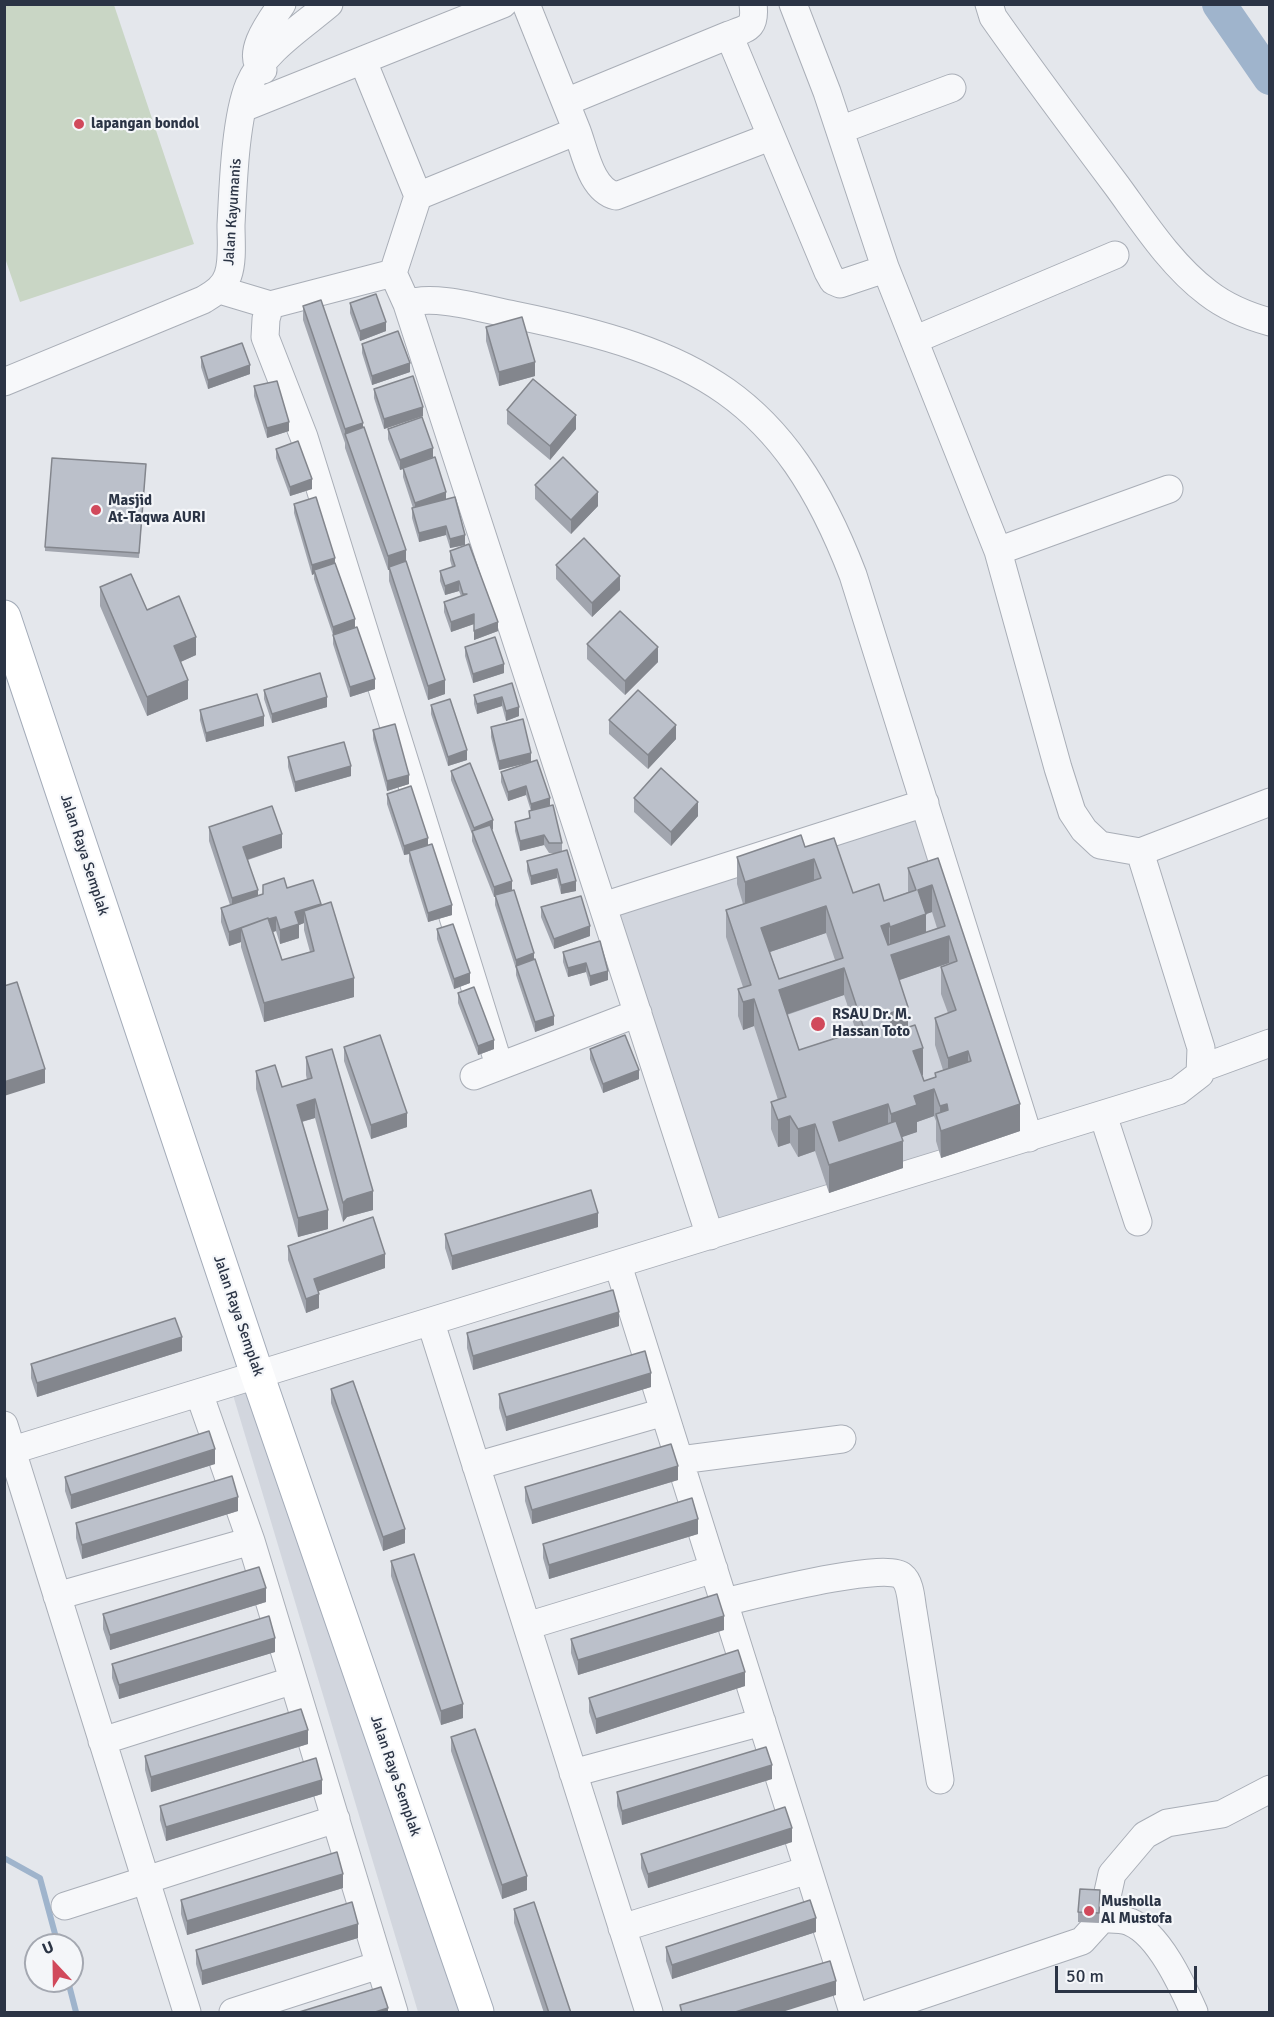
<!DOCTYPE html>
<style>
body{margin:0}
#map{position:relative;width:1274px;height:2017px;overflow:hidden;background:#e4e7ec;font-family:Signika,sans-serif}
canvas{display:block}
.frame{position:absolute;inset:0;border:6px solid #2b3445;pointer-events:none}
.north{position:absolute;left:24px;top:1933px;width:60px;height:60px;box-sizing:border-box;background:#f4f6f9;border:2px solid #a4a8b1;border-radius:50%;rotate:338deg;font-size:16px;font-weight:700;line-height:24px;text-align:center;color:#2b3445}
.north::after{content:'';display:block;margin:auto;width:21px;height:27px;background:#d1495b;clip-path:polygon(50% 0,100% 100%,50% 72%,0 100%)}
.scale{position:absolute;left:1055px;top:1966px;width:142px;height:27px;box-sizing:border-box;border:3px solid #2b3445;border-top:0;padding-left:8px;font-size:18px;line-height:21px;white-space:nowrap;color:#2b3445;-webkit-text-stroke:4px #f4f6f9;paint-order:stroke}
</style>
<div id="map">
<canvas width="1274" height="2017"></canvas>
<div class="frame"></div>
<div class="north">U</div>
<div class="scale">50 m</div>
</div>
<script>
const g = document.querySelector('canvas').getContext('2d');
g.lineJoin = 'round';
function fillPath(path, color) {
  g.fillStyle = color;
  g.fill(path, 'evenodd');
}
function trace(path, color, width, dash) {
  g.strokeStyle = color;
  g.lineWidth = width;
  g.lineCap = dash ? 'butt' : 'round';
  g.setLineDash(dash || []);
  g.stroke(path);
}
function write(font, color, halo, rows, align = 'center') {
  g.font = font + ' Signika,sans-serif';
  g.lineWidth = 4.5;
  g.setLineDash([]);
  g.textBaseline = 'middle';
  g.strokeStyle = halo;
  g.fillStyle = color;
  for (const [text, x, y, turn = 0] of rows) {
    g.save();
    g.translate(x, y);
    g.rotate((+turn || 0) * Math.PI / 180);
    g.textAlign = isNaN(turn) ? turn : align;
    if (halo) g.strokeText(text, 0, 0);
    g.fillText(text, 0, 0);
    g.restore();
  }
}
fillPath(new Path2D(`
 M917 813 1027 1137 711 1232 612 912Z
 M258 1389 466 2012H418L233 1395Z`), '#d2d6de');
fillPath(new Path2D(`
 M4 5H114L194 244 20 302 4 255Z`), '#c9d6c5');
trace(new Path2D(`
 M4 1858 40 1878 58 1945
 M68 1981 76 2012`), '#9fb4cc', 6);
trace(new Path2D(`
 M1219 4 1270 78`), '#9fb4cc', 34);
const minor = new Path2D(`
 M989 4 993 17C1033 74 1075 130 1117 186 1144 223 1171 265 1208 293 1226 307 1248 316 1270 322
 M729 35C748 28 756 28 753 4
 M363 61 418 196 393 273 407 304 710 1236
 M263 70C244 54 272 19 282 4
 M566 102 729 35 828 272 833 281 840 284 876 272
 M243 108 503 4
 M840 130 952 88
 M577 131C585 152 591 190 616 196L770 137
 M418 196 577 131 526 4
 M393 273 270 305 266 319 265 337 304 437 499 1065
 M220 290 270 305
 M407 304C432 293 487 310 514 315 696 352 784 395 853 575L1029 1138
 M914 340 1115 255
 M4 382 203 300C213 294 224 288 228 275 233 261 231 241 231 225 233 188 235 119 249 85 263 51 302 27 329 4
 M998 551 1169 489
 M1140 852 1270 802
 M603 906 925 803
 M1202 1068 1270 1043
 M474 1076 638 1013
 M1103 1115 1138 1222
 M618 1265 853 2012
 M431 1323 649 2012
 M199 1393 251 1541 394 2012
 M4 1425 187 2012
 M13 1450 1178 1091 1200 1074 1201 1048 1140 852 1100 845 1084 830 1072 812 1058 768 998 551 885 267 827 92 793 4
 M680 1460 842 1439
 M476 1466 664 1412
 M57 1596 251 1541
 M724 1602C751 1596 886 1561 902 1576 911 1583 911 1601 913 1611L940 1780
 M527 1626 714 1569
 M102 1741 291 1681
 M573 1773 762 1722
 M65 1906 336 1819
 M1102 1919C1112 1919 1121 1918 1130 1922 1159 1934 1182 1985 1194 2012
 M622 1928 808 1870
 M233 2012 379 1965
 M872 2012 1082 1941 1102 1919 1112 1874 1145 1835 1167 1823 1222 1814 1270 1789`);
const major = new Path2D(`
 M4 617 257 1374 477 2012`);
trace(minor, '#a9aeb7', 29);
trace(major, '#a3abb8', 35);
trace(minor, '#f7f8fa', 27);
trace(major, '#fff', 33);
fillPath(new Path2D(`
 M350 303 386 331 360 341 350 313Z
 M303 306 363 428 406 562 445 694 428 700 389 581V570H388L345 448V443L303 320Z
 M486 327 535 376 499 386 486 341Z
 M362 344 410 372 372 385 362 353Z
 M201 357 250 374 208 389 201 367Z
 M254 386 289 431 267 438 254 396Z
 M374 389 423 416 384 429 374 398Z
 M507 410 576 429 550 460 507 424Z
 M388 429 433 457 446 500 465 545 450 548 446 535 419 542 412 518V508H413L403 477V469L400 470 388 439Z
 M276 449 312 489 290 496 276 458Z
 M146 464 139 558 45 551V547Z
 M535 485 598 506 571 534 535 499Z
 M294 504 335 565 375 689 350 697 333 644V635L314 579V574L312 575 294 513Z
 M450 551 498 631 474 640V624L451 632 444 612V602L461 596 459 591 445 595 440 581V571L452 567 450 560Z
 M556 565 620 590 592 617 556 579Z
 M100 587 147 610 196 655 180 662 188 699 147 716 100 606Z
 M587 644 658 662 625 695 587 659Z
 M465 647 504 673 473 683 465 656Z
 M512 683 519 716 506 721 502 706 477 714 474 704V695Z
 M264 690 327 707 272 723 264 699Z
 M431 705 467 760 448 766 431 714Z
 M200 710 264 726 206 742 200 720Z
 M609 720 676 739 648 769 609 734Z
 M491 727 531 762 550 806 562 843V852L576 891 561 894 557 878 531 885 527 871V861L558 853H549L544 845 520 851 515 831V822L529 819V811H531L526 795 508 801 501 782V772L531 762 499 770 491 737Z
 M373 730 409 784 387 791 373 739Z
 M288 757 351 776 295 792 288 767Z
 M451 771 493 829 492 830 534 960 554 1025 535 1032 516 975V969L495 905V897H494L472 841V834L451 780Z
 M387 794 428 845 452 915 428 922 409 861V854L404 855 387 804Z
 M634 798 698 816 671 846 634 812Z
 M209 827 282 848 248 860 258 896 263 895V885L287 888 321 905 354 997 264 1022 241 947V942L229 946 221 922V908L230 905 209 841ZM304 923V930L310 952 282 960 273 932 276 931 280 944 299 938V925Z
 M805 847 853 893 884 901 908 892V868L938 858 1020 1131 941 1158 936 1141V1121L934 1116 917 1122V1132L901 1137 903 1168 829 1193 815 1151 798 1157 790 1143 778 1147 771 1129V1102L778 1100 754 1026 743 1030 738 1016V989L743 987 726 937V910L743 904 737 884V857ZM932 912 937 928 926 932V914ZM826 933 835 960 779 979 770 952ZM949 963V964L941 967V994L948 1013 935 1018V1045L943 1070 935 1073V1078L924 1081 922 1075H923L908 1027 899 980ZM844 995 856 1031 799 1050 787 1015Z
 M541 907 590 936 554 949 541 917Z
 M437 929 470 983 454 989 437 939Z
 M563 952 608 971V980L590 986 586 972 568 977 563 962Z
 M458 993 494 1049 478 1055 458 1003Z
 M344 1047 407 1127 371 1139 344 1061Z
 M590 1049 639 1079 603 1093 590 1059Z
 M306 1057 373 1210 347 1217 343 1222 315 1118 302 1122 328 1229 298 1237 256 1089V1071L282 1087 307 1080 306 1075Z
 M598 1227 452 1270 445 1248V1234Z
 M288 1246 385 1268 318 1291 319 1308 306 1313 288 1260Z
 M619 1326 473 1370 467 1348V1333Z
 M182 1351 37 1397 31 1378V1364Z
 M651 1387 506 1431 499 1408V1394Z
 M331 1389 405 1543 383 1551 331 1403Z
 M215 1464 71 1509 65 1491V1477Z
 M678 1480 532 1524 525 1501V1487Z
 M238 1511 82 1559 76 1538V1523Z
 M698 1534 549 1579 543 1558V1544Z
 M391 1561 463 1718 441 1725 391 1576Z
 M266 1602 110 1650 103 1629V1614Z
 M724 1630 578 1675 571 1653V1639Z
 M275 1652 119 1699 112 1678V1664Z
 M745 1686 596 1734 589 1712V1698Z
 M451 1737 527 1890 502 1899 451 1751Z
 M308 1744 151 1792 145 1770V1756Z
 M772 1779 622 1825 617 1806V1792Z
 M322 1794 166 1841 160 1820V1806Z
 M792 1842 648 1888 641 1868V1854Z
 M343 1888 187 1935 181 1914V1900Z
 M1100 1900 1099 1923 1078 1922V1912Z
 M514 1909 571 2013H544L514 1923Z
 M816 1932 672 1979 666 1961V1947Z
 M358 1938 202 1985 196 1964V1950Z`), '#a1a5ae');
fillPath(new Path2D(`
 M386 322V331L360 341V331Z
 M535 362V376L499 386V372Z
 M410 363V372L372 385V376Z
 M250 365V374L208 389V380Z
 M423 407V416L384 429V419Z
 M576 415V429L550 460V446Z
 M289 422V431L267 438V428Z
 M363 423V437L345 434V429Z
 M433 448V457L400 470V460Z
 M312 479V489L290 496V487Z
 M446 492V502L415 512V503Z
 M598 492V506L571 534V520Z
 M446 526V535L419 542V533Z
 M465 535V545L450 548V539Z
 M406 550V564L389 567V570H388V556Z
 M335 558V568L314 570V574L312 575V565Z
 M620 576V590L592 617V603Z
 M459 581V591L445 595V586Z
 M474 614V624L451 632V622Z
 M355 619V628L333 636V627Z
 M498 622V631L474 640V631Z
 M196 637V655L174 665V646Z
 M658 647V662L625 695V681Z
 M504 664V673L473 683V674Z
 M375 679V689L350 697V687Z
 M188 680V699L147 716V697Z
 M445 680V694L428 700V686Z
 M327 697V707L272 723V714Z
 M502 697V706L477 714V704Z
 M519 707V716L506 721V711Z
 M264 716V726L206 742V733Z
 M676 725V739L648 769V755Z
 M467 750V760L448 766V757Z
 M531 753V762L499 770V761Z
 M351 766V776L295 792V782Z
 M409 775V784L387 791V781Z
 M526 786V795L508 801V792Z
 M550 798V807L531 813V804Z
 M698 802V816L671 846V832Z
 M493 820V829L474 837V828Z
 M282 834V848L243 861V847Z
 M544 835V845L520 851V841Z
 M428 838V847L409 851V854L404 855V846Z
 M814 859V886L745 909V882Z
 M557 869V878L531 885V876Z
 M512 881V890L494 897V887Z
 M576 881V891L561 894V885Z
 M932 885V912L918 917V890Z
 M258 890V904L232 913V898Z
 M321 904V918L304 911V923L299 925V938L280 944V930L295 912Z
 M452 905V915L428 922V913Z
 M826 906V933L761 955V928Z
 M926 914V941L890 954V927Z
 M276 917V931L245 941 241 928V942L229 946V932Z
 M889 923V950L881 926Z
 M590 926V936L554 949V939Z
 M949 936V963L891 983V955Z
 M534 953V962L516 966V969V960Z
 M586 963V972L568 977V968Z
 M844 968V995L779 1017V990Z
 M608 971V980L590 986V976Z
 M470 973V983L454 989V979Z
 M354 978V997L264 1022V1003Z
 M754 999V1026L743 1030V1002Z
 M908 1007V1034L888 1041V1014Z
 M554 1016V1025L535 1032V1022Z
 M494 1040V1049L478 1055V1046Z
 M923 1048V1075L913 1078V1051Z
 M968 1051V1079L948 1085V1058Z
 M45 1069V1083L4 1096V1082Z
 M639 1070V1079L603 1093V1084Z
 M934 1089V1116L917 1122V1132L891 1141V1114L914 1096Z
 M315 1099V1118L297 1123V1105Z
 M888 1104V1131L833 1149V1122Z
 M947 1104V1129L1020 1104V1131L941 1158 940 1106Z
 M407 1113V1127L371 1139V1125Z
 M790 1116V1143L778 1147V1120Z
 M815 1124V1151L798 1157V1129Z
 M903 1141V1168L829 1193V1165Z
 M373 1191V1210L347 1217 343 1222V1203L347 1199Z
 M328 1210V1229L298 1237V1218Z
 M598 1213V1227L452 1270V1256Z
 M385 1254V1268L314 1293V1279Z
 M319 1294V1308L306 1313V1299Z
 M619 1312V1326L473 1370V1356Z
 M182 1337V1351L37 1397V1383Z
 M651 1373V1387L506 1431V1417Z
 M215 1449V1464L71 1509V1495Z
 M678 1466V1480L532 1524V1510Z
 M238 1497V1511L82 1559V1545Z
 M698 1519V1534L549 1579V1565Z
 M405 1529V1543L383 1551V1537Z
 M266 1588V1602L110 1650V1635Z
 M724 1616V1630L578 1675V1660Z
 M275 1638V1652L119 1699V1685Z
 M745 1672V1686L596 1734V1719Z
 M463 1704V1718L441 1725V1711Z
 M308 1730V1744L151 1792V1777Z
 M772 1765V1779L622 1825V1811Z
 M322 1780V1794L166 1841V1827Z
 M792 1828V1842L648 1888V1874Z
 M343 1874V1888L187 1935V1921Z
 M527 1876V1890L502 1899V1885Z
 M816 1918V1932L672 1979V1965Z
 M358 1924V1938L202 1985V1971Z
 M836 1981V1995L779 2013H732Z
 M388 2008V2013H372Z`), '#83868d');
const building = new Path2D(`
 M376 294 386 322 360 331 350 303Z
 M321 300 363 423 345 429 303 306Z
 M522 317 535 362 499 372 486 327Z
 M398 331 410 363 372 376 362 344Z
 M242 343 250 365 208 380 201 357Z
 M413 376 423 407 384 419 374 389Z
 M533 379 576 415 550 446 507 410Z
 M277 381 289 422 267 428 254 386Z
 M422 417 433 448 400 460 388 429Z
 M364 427 406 550 388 556 345 434Z
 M298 441 312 479 290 487 276 449Z
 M435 457 446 492 415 503 403 468Z
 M563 457 598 492 571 520 535 485Z
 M52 458 146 464 139 553 45 547Z
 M316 497 335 558 312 565 294 504Z
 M455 497 465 535 450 539 446 526 419 533 412 508Z
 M584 538 620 576 592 603 556 565Z
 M469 544 498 622 474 631V614L451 622 444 602 467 594H463L459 581 445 586 440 571 455 566 450 551Z
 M406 561 445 680 428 686 389 567Z
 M335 563 355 619 333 627 314 570Z
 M131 574 147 610 179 596 196 637 174 646 188 680 147 697 100 587Z
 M620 611 658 647 625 681 587 644Z
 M357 627 375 679 350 687 333 635Z
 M495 637 504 664 473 674 465 647Z
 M320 673 327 697 272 714 264 690Z
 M512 683 519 707 506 711 502 697 477 704 474 695Z
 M638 690 676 725 648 755 609 720Z
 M257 694 264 716 206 733 200 710Z
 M450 699 467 750 448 757 431 705Z
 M523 719 531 753 499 761 491 727Z
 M395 724 409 775 387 781 373 730Z
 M344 742 351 766 295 782 288 757Z
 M537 760 550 798 531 804 526 786 508 792 501 772Z
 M470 763 493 820 474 828 451 771Z
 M661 768 698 802 671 832 634 798Z
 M411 786 428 838 404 846 387 794Z
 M553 805 562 843H549L544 835 520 841 515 822 530 818 529 811Z
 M272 806 282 834 243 847 258 890 232 898 209 827Z
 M490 825 512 881 494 887 472 831Z
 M801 835 805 847 834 838 853 893 879 884 884 901 916 890 908 868 938 858 1020 1104 941 1131 936 1114 948 1110 947 1104 940 1106 934 1089 914 1096 917 1105 891 1114 888 1104 833 1122 839 1141 896 1121 903 1141 829 1165 815 1124 798 1129 790 1116 778 1120 771 1102 786 1097 754 999 743 1002 738 989 751 985 726 910 821 878 814 859 745 882 737 857ZM932 885 945 926 888 945 881 926 889 923 890 927 926 914 918 890ZM826 906 843 958 779 979 761 928ZM949 936 957 961 941 967 956 1010 935 1018 948 1058 968 1051 971 1061 935 1073 936 1077 924 1081 913 1051 923 1048 915 1025 894 1032 888 1014 908 1007 891 955ZM844 968 864 1029 799 1050 779 990Z
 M432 844 452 905 428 913 409 851Z
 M567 850 576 881 561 885 557 869 531 876 527 861Z
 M284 878 287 888 313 880 321 904 295 912 299 924 280 930 276 917 269 919 268 918 229 932 221 908 263 894V885Z
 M514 890 534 953 516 960 495 895Z
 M581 896 590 926 554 939 541 907Z
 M331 902 354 978 264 1003 241 928 268 918 282 960 314 951 304 911Z
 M453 924 470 973 454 979 437 929Z
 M600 941 608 971 590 976 586 963 568 968 563 952Z
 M535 959 554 1016 535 1022 516 966Z
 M17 982 45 1069 4 1082V986Z
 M474 987 494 1040 478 1046 458 993Z
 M380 1035 407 1113 371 1125 344 1047Z
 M625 1035 639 1070 603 1084 590 1049Z
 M332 1049 373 1191 347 1199 343 1203 315 1099 297 1105 328 1210 298 1218 256 1071 275 1065 282 1087 312 1078 306 1057Z
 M591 1190 598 1213 452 1256 445 1234Z
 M373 1217 385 1254 314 1279 319 1294 306 1299 288 1246Z
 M613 1290 619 1312 473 1356 467 1333Z
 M175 1318 182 1337 37 1383 31 1364Z
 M645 1351 651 1373 506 1417 499 1394Z
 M353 1381 405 1529 383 1537 331 1389Z
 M209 1431 215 1449 71 1495 65 1477Z
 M671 1444 678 1466 532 1510 525 1487Z
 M232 1476 238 1497 82 1545 76 1523Z
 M692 1498 698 1519 549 1565 543 1544Z
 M414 1554 463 1704 441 1711 391 1561Z
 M259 1567 266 1588 110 1635 103 1614Z
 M717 1594 724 1616 578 1660 571 1639Z
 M269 1616 275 1638 119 1685 112 1664Z
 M738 1650 745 1672 596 1719 589 1698Z
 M301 1709 308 1730 151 1777 145 1756Z
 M475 1729 527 1876 502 1885 451 1737Z
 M766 1747 772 1765 622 1811 617 1792Z
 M316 1758 322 1780 166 1827 160 1806Z
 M785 1807 792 1828 648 1874 641 1854Z
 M337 1852 343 1874 187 1921 181 1900Z
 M1080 1889 1100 1890 1099 1913 1078 1912Z
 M810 1900 816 1918 672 1965 666 1947Z
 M352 1902 358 1924 202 1971 196 1950Z
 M534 1902 571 2013H549L514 1909Z
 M830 1961 836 1981 732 2013H682L680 2005Z
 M381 1987 388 2008 372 2013H296Z`);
fillPath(building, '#bbc0ca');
trace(building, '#83868d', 1.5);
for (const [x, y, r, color] of [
 [79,124,6,"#d1495b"],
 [96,510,6,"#d1495b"],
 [818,1024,8,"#d1495b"],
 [1089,1911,6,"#d1495b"]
]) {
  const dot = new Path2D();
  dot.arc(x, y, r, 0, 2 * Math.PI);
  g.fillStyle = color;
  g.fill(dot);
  trace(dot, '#f4f6f9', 2);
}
write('bold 15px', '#2b3445', '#f4f6f9', [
 ["lapangan bondol",91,124],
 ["Masjid",108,501],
 ["At-Taqwa AURI",108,518],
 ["RSAU Dr. M.",832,1015],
 ["Hassan Toto",832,1032],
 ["Musholla",1101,1902],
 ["Al Mustofa",1101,1919]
], 'left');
write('15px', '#2b3445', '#f4f6f9', [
 ["Jalan Kayumanis",233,212,-86],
 ["Jalan Raya Semplak",84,855,72],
 ["Jalan Raya Semplak",238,1316,71],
 ["Jalan Raya Semplak",395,1776,71]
]);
</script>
